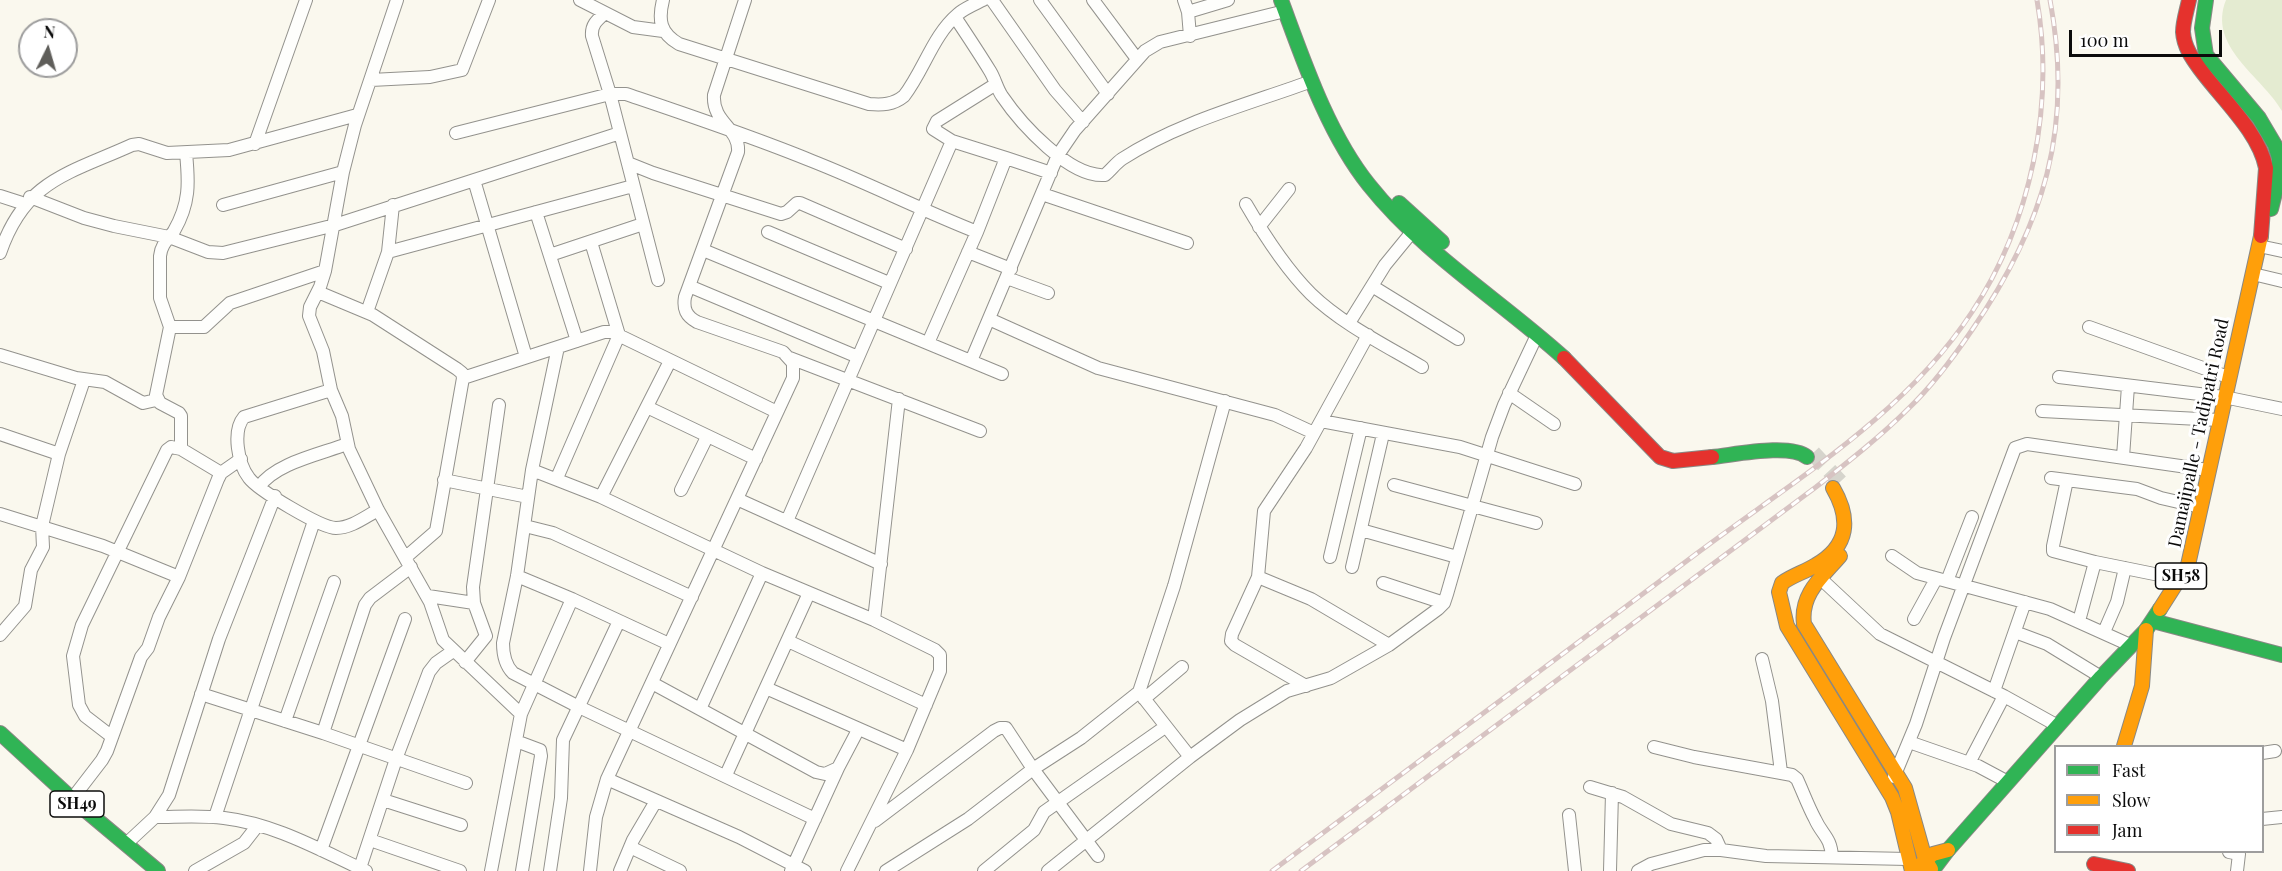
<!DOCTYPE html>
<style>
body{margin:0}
#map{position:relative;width:2282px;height:871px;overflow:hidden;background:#faf8ee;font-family:"Playfair Display",serif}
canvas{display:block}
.legend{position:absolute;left:2054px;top:745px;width:210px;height:108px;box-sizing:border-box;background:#fff;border:2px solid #9d9d9d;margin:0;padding:8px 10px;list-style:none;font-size:18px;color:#0b0b0b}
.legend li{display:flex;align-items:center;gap:12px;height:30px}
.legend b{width:30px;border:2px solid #9d9d9d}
.north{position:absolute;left:18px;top:18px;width:60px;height:60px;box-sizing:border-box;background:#fff;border:2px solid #9d9d9d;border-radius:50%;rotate:5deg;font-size:16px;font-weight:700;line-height:24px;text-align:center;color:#0b0b0b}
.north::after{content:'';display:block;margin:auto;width:21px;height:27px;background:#5f5e5a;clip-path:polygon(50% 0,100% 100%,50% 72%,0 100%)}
.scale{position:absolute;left:2069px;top:30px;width:153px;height:27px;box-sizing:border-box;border:3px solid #0b0b0b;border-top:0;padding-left:8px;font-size:18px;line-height:21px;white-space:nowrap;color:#0b0b0b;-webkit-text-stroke:4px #fff;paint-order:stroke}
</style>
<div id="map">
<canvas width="2282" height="871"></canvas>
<ul class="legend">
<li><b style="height:8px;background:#30b455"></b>Fast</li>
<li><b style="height:8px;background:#ff9f0a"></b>Slow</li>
<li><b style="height:8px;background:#e5322d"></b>Jam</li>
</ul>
<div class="north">N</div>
<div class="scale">100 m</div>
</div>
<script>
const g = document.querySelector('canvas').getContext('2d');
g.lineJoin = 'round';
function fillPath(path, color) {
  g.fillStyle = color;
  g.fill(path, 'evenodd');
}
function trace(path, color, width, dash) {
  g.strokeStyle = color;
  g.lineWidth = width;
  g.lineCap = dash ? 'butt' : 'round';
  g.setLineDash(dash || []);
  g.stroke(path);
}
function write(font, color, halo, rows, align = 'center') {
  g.font = font + ' "Playfair Display",serif';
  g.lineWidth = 6;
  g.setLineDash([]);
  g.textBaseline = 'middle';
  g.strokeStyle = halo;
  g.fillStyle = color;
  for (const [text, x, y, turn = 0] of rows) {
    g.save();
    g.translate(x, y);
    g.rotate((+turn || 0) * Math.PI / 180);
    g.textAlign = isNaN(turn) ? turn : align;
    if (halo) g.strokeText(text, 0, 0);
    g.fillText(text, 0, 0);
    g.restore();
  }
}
fillPath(new Path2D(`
 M2226 0H2282V111C2262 76 2207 47 2226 0Z`), '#e4ebd1');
trace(new Path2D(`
 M1813 453 1840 482`), '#d6d4cc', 16, [16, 8]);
const street = new Path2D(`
 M397 0 355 125 343 172 325 271 320 287 310 307 309 316 323 351 331 390 342 416 349 449 378 510 430 602 443 640 521 714
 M580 0 633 27 663 31
 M663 0C658 20 660 33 679 44L869 104C882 105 893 105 904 96 924 70 933 35 958 14 965 8 975 4 983 0
 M992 0 1055 90 1083 122
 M1040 0 1108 94
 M1093 0 1137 59
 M1184 0 1188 12 1190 36
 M1188 12 1228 0
 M605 13C597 20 591 25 592 36L610 94 658 280
 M955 17C967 35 979 53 990 71 995 79 997 89 1002 96 1021 124 1070 178 1105 175 1111 170 1116 163 1122 159 1179 122 1249 104 1312 81
 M371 80 430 77 462 70 489 0
 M996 84 937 121 933 129 952 141 1006 158
 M456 133 610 94H626C688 115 751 136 812 161 868 183 921 210 977 232
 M255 144 306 0
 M628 163 653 173 781 214 787 212 797 203H800L906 249
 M474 180 526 357
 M1042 194 1187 243
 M0 196 25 204
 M30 197 84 218 114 226 169 237 208 252 223 253 335 225 620 133
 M1246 204C1264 235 1285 268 1311 294 1342 324 1385 345 1422 367
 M223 205 343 172
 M536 212 577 341
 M1259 227 1289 189
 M768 232 889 283
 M2259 246 2282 251
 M703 250 1002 374
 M388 252 633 186
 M968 252 1011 269
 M0 253C25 180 68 174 132 145L139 144 167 153 229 150 357 115
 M550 255 643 224
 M2253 274 2282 281
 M1007 278 1048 293
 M689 286 858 357
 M1372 286 1458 339
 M318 292 373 315 457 369 462 373 463 378 436 531 406 557
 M367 312 388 252 393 205
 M989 319 1098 368 1275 415 1314 433
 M1349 323 1385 265 1412 232
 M170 327H204L230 303 325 271
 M2089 327 2228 377
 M928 343 977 232 1006 158 1051 173
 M558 347 532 470 517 576 503 643C503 655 505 665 513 673L579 707 815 819
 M0 355 76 378 105 382 143 403 156 400
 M790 358 980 431
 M971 361 1058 155 1075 130 1145 51 1160 42 1285 11
 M2059 377 2224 397 2282 409
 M463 378 604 332H612L777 412
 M331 390 244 417C232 431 238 464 249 478 258 490 321 528 336 528 351 528 365 517 378 510
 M1509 393 1554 424
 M647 407 756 459
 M2042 411 2219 420
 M1321 421 1460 447 1575 484
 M0 434 59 454
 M181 449V416L179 413 160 403 156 395 170 327 160 298V256C161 245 168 239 174 231 190 203 189 183 186 153
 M2123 457 2128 386
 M532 470 601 497 762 573 874 620 935 650 940 655V671L907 750 847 871
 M557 478 619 335 591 242
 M2051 478 2137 489 2161 498 2200 507
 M444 480 528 497
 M2067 480 2053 546V551L2095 562 2179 579
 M1394 485 1536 523
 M259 487C275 463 321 454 347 444
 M681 490 707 437
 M601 497 670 361
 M737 499 881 564
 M0 514 103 546 179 577
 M787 521 952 141
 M525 526 553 533 692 597
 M1361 530 1457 557
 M1892 556 1917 573 2050 609 2130 645
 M1330 557 1361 428
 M1352 567 1383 434
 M517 576 572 599 669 644
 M1258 577 1311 599 1389 645
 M1820 578 1880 634 2004 696 2058 726
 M1947 581 1972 517
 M1383 583 1444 603
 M428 596 474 603
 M1914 619 1936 579
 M874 620 899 399
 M2079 621 2095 562
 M2015 632 2047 644 2101 677
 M2104 632 2117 602 2125 568
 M0 635 25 606 31 570 43 547 42 526 59 454 84 380
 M788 641 926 705
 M1762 659 1772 701 1781 772
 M465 662 486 636 474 603 473 587 499 405
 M652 683 816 772 825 774 838 768 858 730
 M1306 686 1235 645 1231 641 1232 634 1258 577 1264 511 1306 448 1368 335
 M766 688 907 750
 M1994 691 2025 602
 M1139 692 1190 757
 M201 694 323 733 466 783
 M1144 699 1182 667
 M700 709 762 573
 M285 721 334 582
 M323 733 365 605 370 598 411 567
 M111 736 85 716 79 705 73 656 82 625 167 450 171 447 181 449 221 473
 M516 741 540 750 541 756 522 871
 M1909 742 1978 766 2008 782
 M1654 747 1694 757 1792 775 1797 779C1803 792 1808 806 1815 819 1822 835 1831 837 1832 857
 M2262 753 2275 751
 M1969 763 2004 696
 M726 775 809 593
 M1894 777 1916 724 1944 638 2015 448 2027 444 2208 470
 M607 779 739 837 805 871
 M1590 787 1623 797 1671 824 1708 833 1716 839 1721 850
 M72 799 102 760 107 751 141 657 148 648 159 617 179 577 218 479 221 473 241 459
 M383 800 461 825
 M1569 815 1575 871
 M155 817C177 817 201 815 224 818 275 824 320 850 366 871
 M215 817 314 521
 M2262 819 2282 817
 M875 821 994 731 1000 728H1006L1033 769 1098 856
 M370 840 460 871
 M126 844 155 817 169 795 219 639 275 496
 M630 847 680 871
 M321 850 405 619
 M2229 852 2239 854 2237 871
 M360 868 396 759 429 672 436 663 453 651
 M195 871 244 843 258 825
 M491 871 521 714 572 599
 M550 871 561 798 563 740 619 621
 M590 871 596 817 607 779 793 378V363L783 352 697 322C686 316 683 309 685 297L738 152C740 128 712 123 714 95L745 0
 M620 871 633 840 656 801
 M791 871 838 768
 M886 871 968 819 1033 769 1081 738 1139 692 1174 586 1225 401
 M984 871 1034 830 1044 812 1165 727
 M1048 871 1190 757 1240 720 1287 691 1331 678 1389 645 1438 609 1444 603 1447 594 1492 437 1504 405 1537 335
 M1610 871 1612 793
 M1638 871 1651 864 1704 850H1721L1766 856 1908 859`);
const fast = new Path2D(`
 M1281 0C1304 62 1328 134 1369 185 1424 254 1500 300 1564 358
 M2206 0 2202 28 2206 55 2259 118 2275 145 2279 158V177L2271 209
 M1399 203 1442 242
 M1712 457C1734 455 1790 443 1807 457
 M2153 621 2282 655
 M0 733 72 799 158 871
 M1932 871 1948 850 2101 677 2146 630 2160 609`);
const slow = new Path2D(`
 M1833 488C1851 519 1849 546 1816 565 1805 572 1793 575 1782 583L1779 592 1787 626 1892 797 1898 812 1912 871
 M1840 556C1822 577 1800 594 1804 624L1905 788 1925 859 1931 869
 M2160 609 2188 565 2261 236
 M2124 746 2142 686 2146 630
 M1913 871 1933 854 1948 850`);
const jam = new Path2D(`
 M2189 0C2187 10 2183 22 2183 32 2184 47 2192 58 2200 69 2222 99 2259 132 2266 168L2261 236
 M1564 358 1660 457 1673 461 1712 457
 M2094 864 2128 871`);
trace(street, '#93928d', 14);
trace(fast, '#898884', 16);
trace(slow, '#898884', 16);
trace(jam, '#898884', 16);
trace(street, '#fefefc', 12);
trace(fast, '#30b455', 14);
trace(slow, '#ff9f0a', 14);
trace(jam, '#e5322d', 14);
const rail = new Path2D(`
 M1272 871C1414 765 1555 660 1696 554 1793 481 1904 416 1972 312 2031 223 2055 105 2037 0
 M1301 871 1816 487C1848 462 1880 437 1909 408 1933 385 1953 358 1972 330 2044 225 2074 128 2050 0`);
trace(rail, '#d7c3c2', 5);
trace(rail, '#fff', 3, [9]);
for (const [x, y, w] of [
 [2181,576,51],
 [77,804,54]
]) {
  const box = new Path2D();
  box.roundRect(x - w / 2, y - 13, w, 26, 4.5);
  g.fillStyle = '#fff';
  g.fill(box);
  trace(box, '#0b0b0b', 1.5);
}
write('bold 16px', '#0b0b0b', null, [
 ["SH58",2181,576],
 ["SH49",77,804]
]);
write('18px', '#0b0b0b', '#fff', [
 ["Damajipalle - Tadipatri Road",2199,433,-78]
]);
</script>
